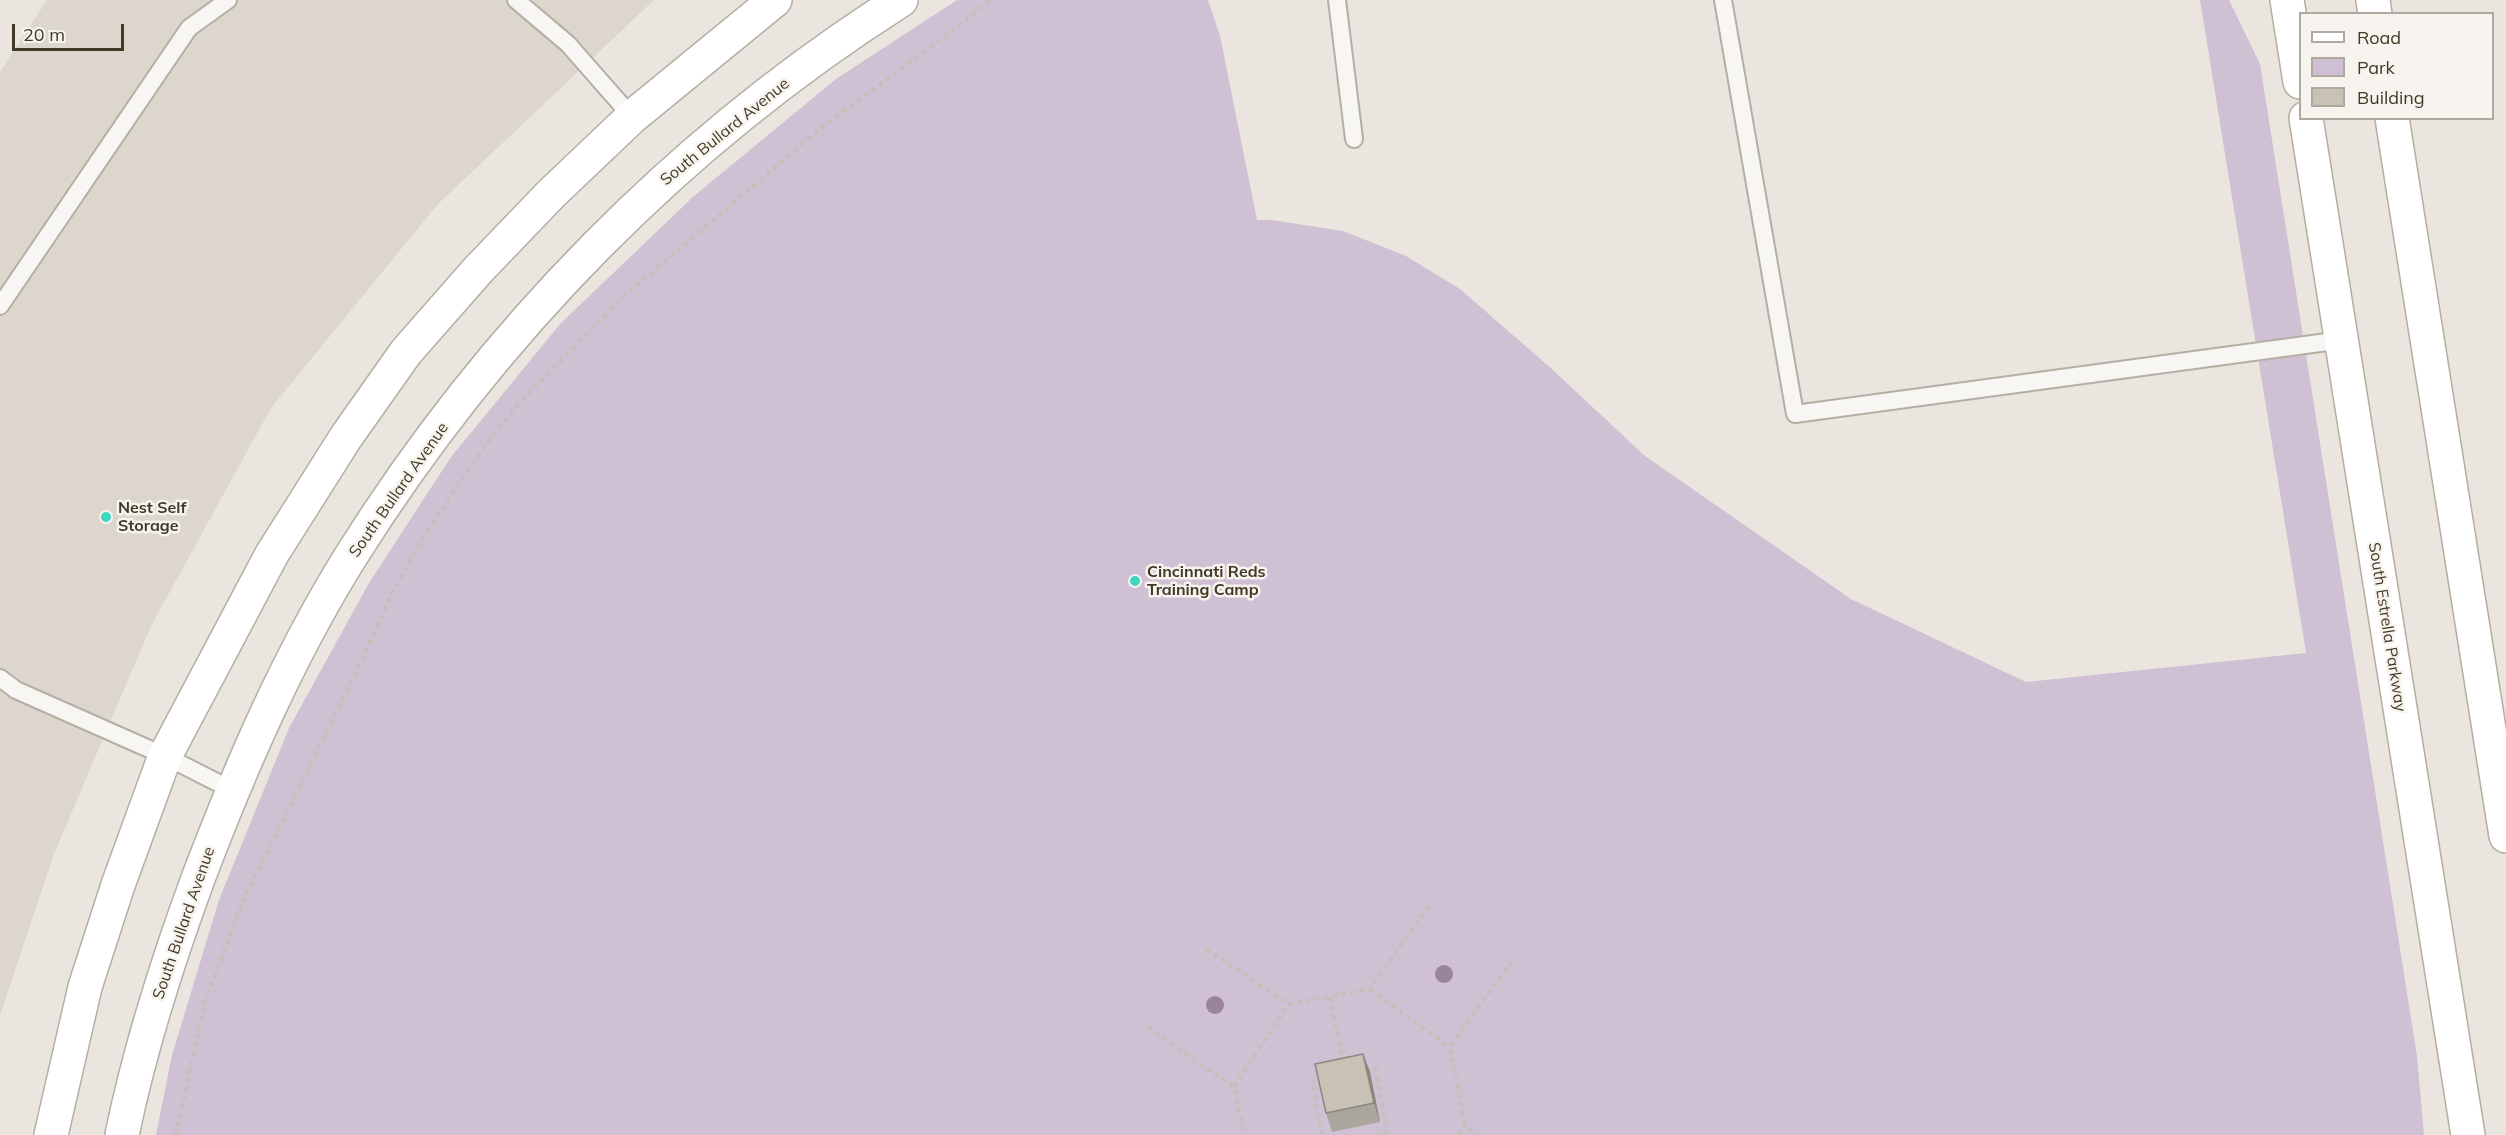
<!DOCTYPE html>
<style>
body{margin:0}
#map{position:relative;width:2506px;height:1135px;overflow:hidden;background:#eae6df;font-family:Mulish,sans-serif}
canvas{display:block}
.legend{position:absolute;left:2299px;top:12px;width:195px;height:108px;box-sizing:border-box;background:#f7f4ef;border:2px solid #afa99f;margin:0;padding:8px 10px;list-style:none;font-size:18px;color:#423927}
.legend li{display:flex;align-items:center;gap:12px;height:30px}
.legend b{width:30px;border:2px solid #afa99f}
.scale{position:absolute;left:12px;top:24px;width:112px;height:27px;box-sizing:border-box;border:3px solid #423927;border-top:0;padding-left:8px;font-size:18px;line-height:21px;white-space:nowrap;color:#423927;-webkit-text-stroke:4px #f7f4ef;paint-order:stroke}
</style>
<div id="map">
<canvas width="2506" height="1135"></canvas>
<ul class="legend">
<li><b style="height:8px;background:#fff"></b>Road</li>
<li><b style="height:16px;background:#cfc0d4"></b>Park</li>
<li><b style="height:16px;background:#c7c1b6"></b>Building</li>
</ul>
<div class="scale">20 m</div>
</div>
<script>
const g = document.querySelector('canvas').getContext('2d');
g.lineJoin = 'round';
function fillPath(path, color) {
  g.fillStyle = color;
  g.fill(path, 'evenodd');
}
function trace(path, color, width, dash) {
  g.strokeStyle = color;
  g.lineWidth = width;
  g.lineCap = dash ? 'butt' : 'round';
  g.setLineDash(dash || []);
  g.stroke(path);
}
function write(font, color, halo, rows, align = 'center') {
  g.font = font + ' Mulish,sans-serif';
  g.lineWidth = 5;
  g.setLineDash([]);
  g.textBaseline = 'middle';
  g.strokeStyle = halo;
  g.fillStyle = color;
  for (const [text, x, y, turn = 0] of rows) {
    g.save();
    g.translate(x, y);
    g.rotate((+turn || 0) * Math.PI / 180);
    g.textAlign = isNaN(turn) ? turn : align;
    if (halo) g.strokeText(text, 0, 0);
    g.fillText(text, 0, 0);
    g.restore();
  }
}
fillPath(new Path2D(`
 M47 0H654L438 204 271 408 151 626 54 854 0 1015V72Z`), '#dcd6cd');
fillPath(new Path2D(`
 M957 0H1208L1220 36 1257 220H1272L1343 231 1406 256 1460 289 1554 371 1645 456 1851 599 2026 682 2306 653 2200 0H2229L2260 64 2417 1056 2424 1135H156L172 1055 219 900 289 728 369 583 451 457 561 323 694 196 836 79Z`), '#cfc0d4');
const service = new Path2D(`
 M516 0 568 44 632 117
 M1337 0 1354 139
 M1723 0 1795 414 2342 340
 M0 306 189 28 228 0
 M0 678 16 690 165 756 232 790`);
const secondary = new Path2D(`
 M51 1135 85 987 118 885 165 756 272 554 346 437 406 352 478 270 551 194 632 117 775 0
 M122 1135C140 1047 168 960 199 876 241 766 288 657 351 556 491 333 679 141 901 0`);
const primary = new Path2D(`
 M2287 0 2300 82
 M2373 0 2375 14
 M2306 118 2468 1135
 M2392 118 2506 836`);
trace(service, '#b4afa4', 20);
trace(secondary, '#b4afa4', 36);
trace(primary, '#b6ad9e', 36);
trace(new Path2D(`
 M1206 949 1289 1004 1370 989 1431 903
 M1370 989 1450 1047
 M1330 997 1343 1061
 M1148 1027 1234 1087 1244 1135
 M1366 1070 1375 1068 1387 1133
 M1234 1087 1289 1004
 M176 1135 205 1001 246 894 355 675 393 591 430 526 488 442 519 403 624 296 820 129 992 0
 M1322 1135 1312 1080 1323 1078
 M1375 1135 1387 1133 1390 1135
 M1459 1135 1465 1125
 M1479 1135 1465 1125 1450 1047 1511 962`), '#c5c1ba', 4, [4.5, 4.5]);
trace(service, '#f8f6f3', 16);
trace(secondary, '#fff', 33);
trace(primary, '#fff', 33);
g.fillStyle = '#998499';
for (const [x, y] of [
 [1444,974],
 [1215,1005]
]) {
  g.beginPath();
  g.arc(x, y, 9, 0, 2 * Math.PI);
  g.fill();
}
fillPath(new Path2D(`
 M1363 1054 1370 1072 1380 1122 1332 1132 1326 1113Z`), '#aba69d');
fillPath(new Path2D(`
 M1363 1054 1370 1072 1380 1122 1374 1103Z`), '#8b877f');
const building = new Path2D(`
 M1363 1054 1374 1103 1326 1113 1315 1064Z`);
fillPath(building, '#c7c1b6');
trace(building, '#8b877f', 1.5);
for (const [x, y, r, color] of [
 [106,517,6,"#3dd6c2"],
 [1135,581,6,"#3dd6c2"]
]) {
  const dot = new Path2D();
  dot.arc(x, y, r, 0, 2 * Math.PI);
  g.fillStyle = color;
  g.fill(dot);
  trace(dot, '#f7f4ef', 2);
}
write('16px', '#423927', '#f7f4ef', [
 ["South Bullard Avenue",725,132,-39],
 ["South Bullard Avenue",399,490,-55],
 ["South Estrella Parkway",2387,627,81],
 ["South Bullard Avenue",184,923,-71]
]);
write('bold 16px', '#423927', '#f7f4ef', [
 ["Nest Self",118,508],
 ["Storage",118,526],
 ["Cincinnati Reds",1147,572],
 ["Training Camp",1147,590]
], 'left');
</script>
